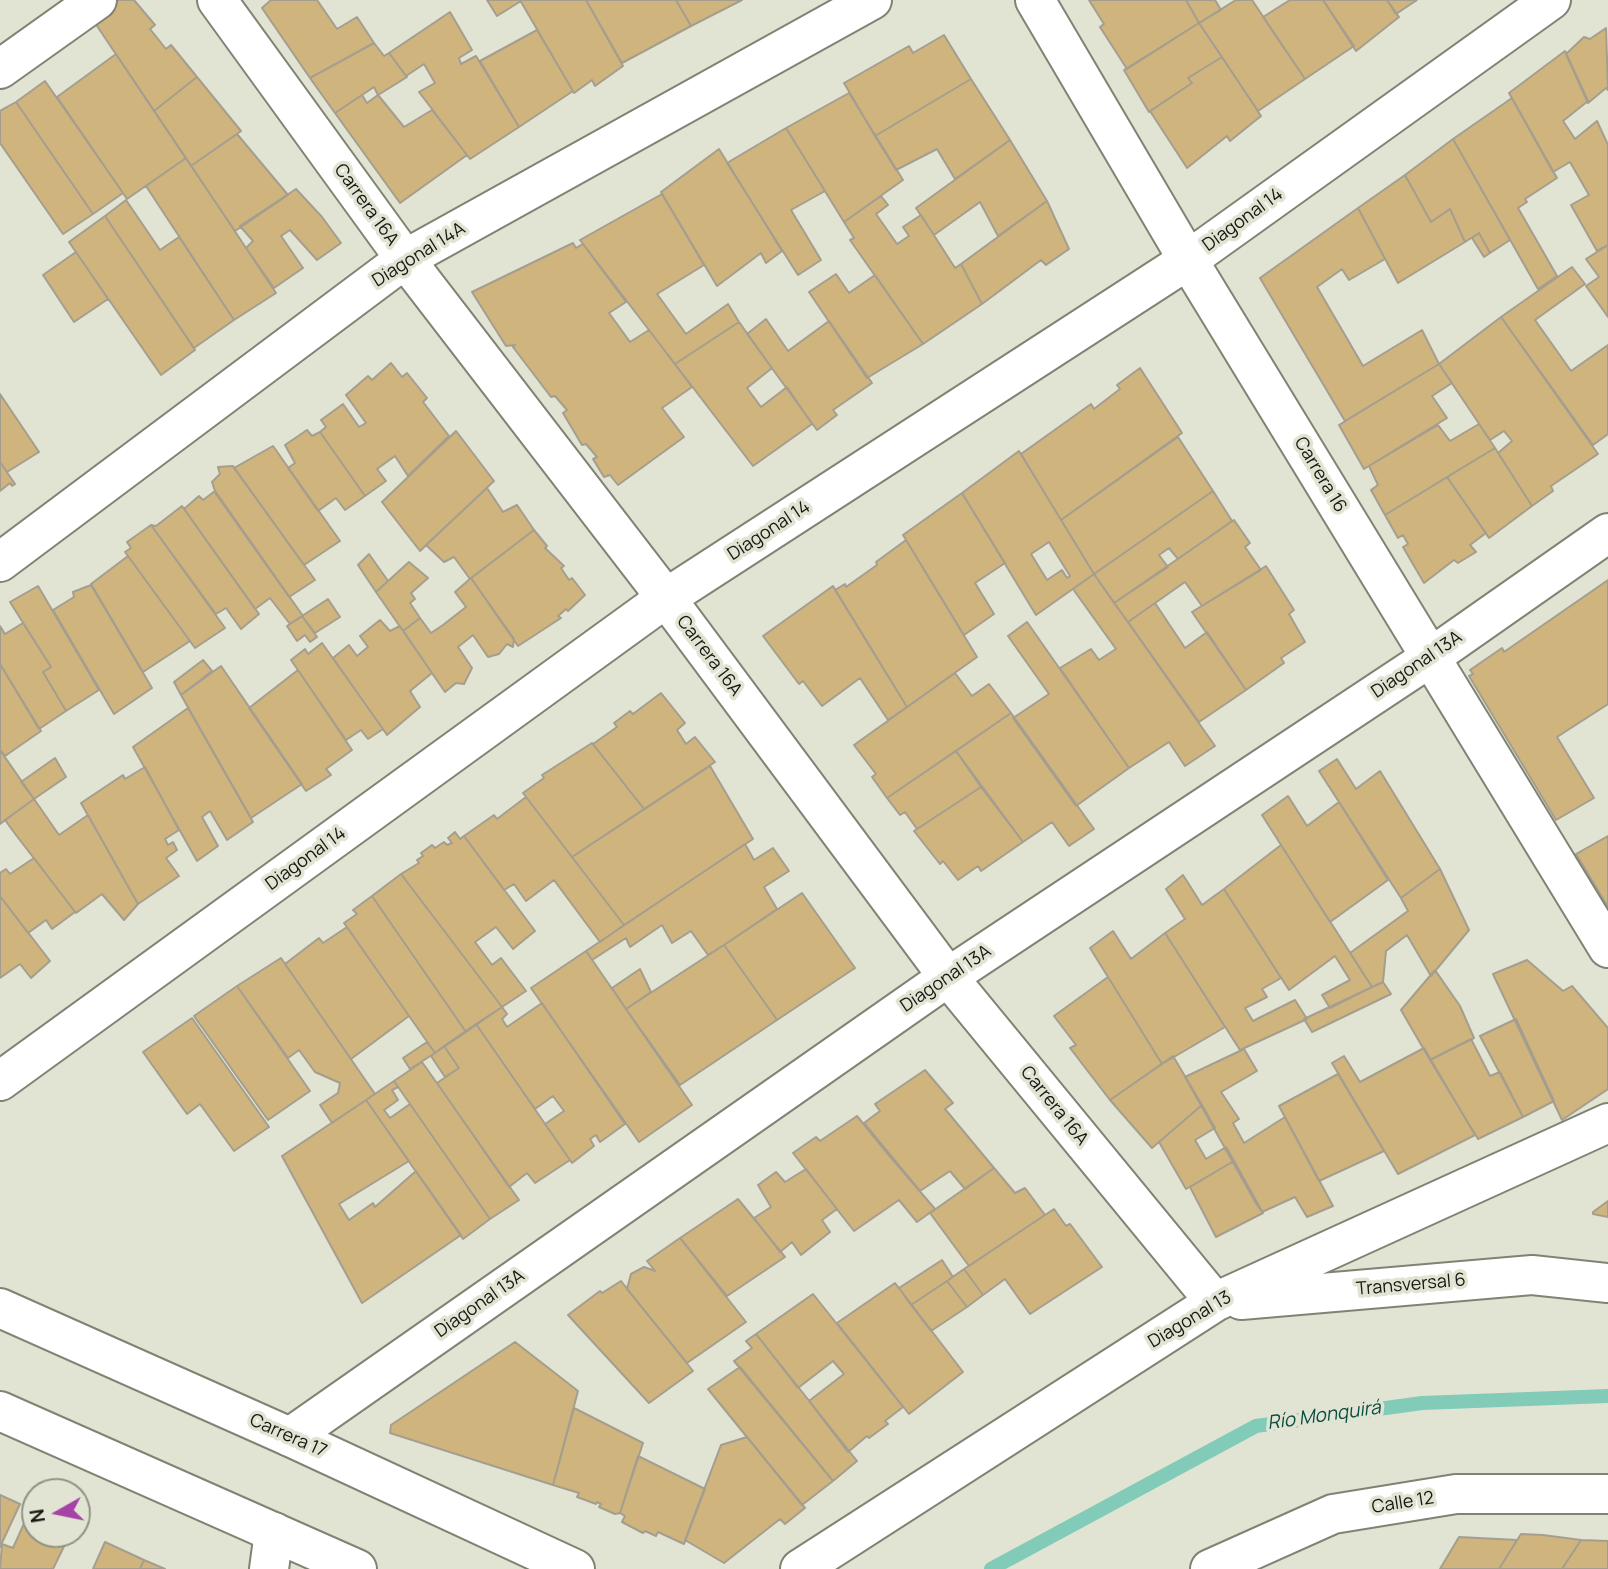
<!DOCTYPE html>
<meta charset="utf-8">
<style>
body{margin:0}
#map{position:relative;width:1608px;height:1569px;overflow:hidden;background:#e1e4d3;font-family:Manrope,sans-serif}
canvas{display:block}
.north{position:absolute;left:21px;top:1478px;width:70px;height:70px;box-sizing:border-box;background:#e1e4d3;border:2px solid #909285;border-radius:50%;rotate:261deg;font-size:19px;font-weight:700;line-height:28px;text-align:center;color:#161711}
.north::after{content:'';display:block;margin:auto;width:24px;height:32px;background:#a641a6;clip-path:polygon(50% 0,100% 100%,50% 72%,0 100%)}
</style>
<div id="map">
<canvas width="1608" height="1569"></canvas>
<div class="north">N</div>
</div>
<script>
const g = document.querySelector('canvas').getContext('2d');
g.lineJoin = 'round';
function trace(path, color, width, dash) {
  g.strokeStyle = color;
  g.lineWidth = width;
  g.lineCap = dash ? 'butt' : 'round';
  g.setLineDash(dash || []);
  g.stroke(path);
}
function fillPath(path, color) {
  g.fillStyle = color;
  g.fill(path, 'evenodd');
}
function write(font, color, halo, rows, align = 'center') {
  g.font = font + ' Manrope,sans-serif';
  g.lineWidth = 7;
  g.setLineDash([]);
  g.textBaseline = 'middle';
  g.strokeStyle = halo;
  g.fillStyle = color;
  for (const [text, x, y, turn = 0] of rows) {
    g.save();
    g.translate(x, y);
    g.rotate((+turn || 0) * Math.PI / 180);
    g.textAlign = isNaN(turn) ? turn : align;
    if (halo) g.strokeText(text, 0, 0);
    g.fillText(text, 0, 0);
    g.restore();
  }
}
trace(new Path2D(`
 M991 1569 1256 1426 1422 1403 1608 1396`), '#81cbb8', 14);
const building = new Path2D(`
 M107 0H134L155 25 150 29 166 49 171 45 197 77 154 111 89 14Z
 M271 0H317L337 29 357 17 374 43 310 78 262 8Z
 M487 0H520L521 1 497 16Z
 M520 0H586L623 66 595 86 592 80 574 93Z
 M586 0H676L691 26 622 63Z
 M676 0H742L691 26Z
 M1089 0H1186L1199 23 1127 69 1100 27 1104 24Z
 M1186 0H1215L1221 10 1199 23Z
 M1236 0H1252L1305 79 1258 111 1199 23Z
 M1290 0H1323L1354 46 1305 79 1263 17Z
 M1323 0H1387L1399 17 1356 51Z
 M1387 0H1417L1396 14Z
 M450 12 472 50 459 58 461 64 476 56 519 127 470 159 419 92 435 83 424 64 406 76 389 53Z
 M1199 23 1222 57 1188 78 1192 83 1149 112 1124 70Z
 M1606 28 1608 90 1606 88 1588 103 1566 54 1584 37 1590 39Z
 M537 30 573 91 519 127 480 61Z
 M944 35 971 79 875 136 844 83 909 46 913 53Z
 M374 43 384 56 389 53 407 77 378 95 374 87 335 113 310 78Z
 M1565 51 1588 101 1563 121 1575 139 1597 121 1608 145V245L1597 251 1571 205 1589 195 1570 162 1553 172 1509 93Z
 M116 54 186 158 127 199 57 97Z
 M1222 57 1261 116 1230 141 1227 136 1187 168 1150 111 1192 83 1188 78Z
 M197 77 241 131 191 166 154 111Z
 M971 79 1010 140 955 179 937 149 896 170 875 136Z
 M45 81 123 193 93 214 16 102Z
 M849 93 903 180 844 222 786 128Z
 M362 95 367 103 378 95 404 127 432 110 467 155 400 203 335 113Z
 M1512 98 1557 178 1525 199 1527 202 1518 208 1557 276 1538 289 1453 139Z
 M16 102 93 214 63 234 0 143V111Z
 M786 128 825 191 791 210 821 260 798 275 727 163Z
 M237 134 288 195 235 231 191 166Z
 M1453 139 1510 240 1490 253 1479 233 1465 242 1450 209 1431 222 1405 175Z
 M1010 140 1047 201 998 236 980 202 934 235 916 208Z
 M719 149 782 251 766 263 761 253 717 286 661 192Z
 M186 158 276 293 234 320 146 186Z
 M1405 175 1431 222 1450 209 1465 242 1398 283 1358 208Z
 M296 189 322 217 341 243 317 260 290 230 281 236 303 268 274 288 246 248 253 241 240 226Z
 M662 194 704 265 657 294 686 334 728 304 739 322 675 364 580 240Z
 M881 196 888 205 876 214 897 244 909 236 903 227 921 215 955 268 961 264 982 304 923 344 850 240 854 238 844 222Z
 M126 200 160 250 179 237 234 320 194 348 105 216Z
 M1047 201 1069 249 1046 265 1041 260 982 304 961 264Z
 M1358 208 1385 259 1349 280 1342 269 1317 287 1363 366 1422 330 1439 364 1345 421 1260 278Z
 M105 216 195 350 161 375 69 242Z
 M1479 233 1490 253 1484 257 1472 238Z
 M573 243 576 248 583 244 626 302 609 313 630 342 649 330 692 387 662 408 684 437 618 485 610 475 604 477 593 459 597 457 586 444 582 445 563 413 567 410 555 396 551 397 513 347 515 345 506 346 472 292Z
 M1608 245V317L1586 286 1599 277 1586 259Z
 M76 252 108 299 74 322 43 275Z
 M1572 267 1585 284 1535 320 1571 371 1608 345V434L1593 445 1501 317Z
 M836 274 849 293 875 275 923 344 867 378 809 292Z
 M1501 317 1598 454 1551 486 1553 491 1532 506 1498 453 1512 441 1504 431 1490 440 1439 364Z
 M766 319 788 351 829 321 872 383 833 410 837 415 817 430 747 334Z
 M739 322 772 368 747 388 761 407 787 387 812 424 753 466 675 364Z
 M391 363 402 377 407 373 427 398 423 402 449 436 408 476 395 456 377 469 386 481 365 496 320 432 326 427 321 420 343 404 359 427 366 423 346 395 368 376 372 380Z
 M1439 364 1452 383 1432 396 1447 418 1364 469 1339 425Z
 M1140 368 1182 433 1061 520 1021 454 1091 404 1094 409 1120 389 1117 385Z
 M0 394 39 452 7 472 0 462Z
 M1479 424 1495 448 1385 515 1371 490 1378 485 1369 466 1438 425 1450 441Z
 M307 430 312 436 320 432 365 496 345 510 336 498 318 511 288 468 295 463 285 445Z
 M456 431 494 481 420 551 382 502Z
 M1178 437 1213 491 1094 574 1061 520Z
 M273 446 340 541 304 565 234 468Z
 M1495 448 1532 506 1489 538 1447 477Z
 M1019 451 1094 574 1036 615 962 493ZM1049 542 1070 576 1067 578 1062 570 1047 580 1031 554Z
 M0 462 15 484 12 486 10 483 0 491Z
 M233 466 315 580 289 597 216 494 212 482 220 474 218 467Z
 M1447 477 1486 533 1470 545 1476 552 1458 563 1454 560 1424 583 1403 547 1408 544 1403 535 1398 538 1385 515Z
 M487 488 503 512 517 505 534 530 470 579 454 557 444 562 426 545Z
 M215 491 303 616 290 624 270 598 255 609 184 509 199 496 203 500Z
 M1213 491 1232 521 1178 559 1169 548 1159 555 1168 567 1114 603 1094 574Z
 M962 493 1005 563 975 583 994 614 964 635 903 535Z
 M182 506 259 614 241 629 226 608 216 614 151 525 156 526Z
 M1234 520 1250 543 1245 547 1261 570 1202 606 1185 582 1128 622 1114 603Z
 M151 525 225 628 195 648 125 552 131 548 127 542Z
 M534 530 547 546 545 548 564 566 561 568 569 580 572 578 585 595 568 611 566 609 558 616 561 618 518 646 471 578Z
 M906 540 977 657 907 707 835 590 845 584 846 587 877 565 876 562Z
 M369 554 388 581 376 592 358 565Z
 M128 556 190 641 143 672 91 584Z
 M409 562 428 578 411 593 415 599 410 603 420 618 403 631 376 592Z
 M1266 566 1294 610 1289 614 1305 642 1281 658 1284 663 1246 690 1192 612Z
 M1094 574 1215 746 1185 766 1169 742 1129 768 1060 668 1091 649 1099 660 1116 649 1073 589Z
 M471 578 514 639 513 647 507 644 499 654 488 657 473 635 458 647 472 668 464 684 456 683 445 692 403 631 420 618 431 633 443 625 466 607 455 592Z
 M1608 580V704L1557 737 1594 798 1556 820 1469 676 1473 674 1470 670 1502 648 1504 652Z
 M91 585 152 688 114 714 53 610 74 597 73 592Z
 M38 586 99 690 66 711 43 672 51 667 10 602Z
 M833 586 907 707 888 720 860 678 822 706 803 681 799 684 763 636Z
 M328 599 340 617 315 633 302 616Z
 M1155 603 1185 648 1207 632 1246 690 1199 722 1128 622Z
 M302 616 317 637 310 642 305 635 297 641 287 626Z
 M380 620 390 631 400 626 432 673 410 691 420 707 387 735 333 658 349 645 357 656 368 647 360 636Z
 M1027 622 1129 768 1076 806 1013 718 1049 694 1008 636Z
 M23 623 51 667 43 672 66 711 39 729 0 664V626L5 634Z
 M322 643 383 729 368 739 361 730 346 740 291 660 305 649 308 654Z
 M203 660 212 671 181 695 174 682Z
 M0 664 41 731 5 756 0 750Z
 M221 666 302 784 251 818 181 695Z
 M298 670 352 750 326 769 331 775 306 791 249 708Z
 M955 673 972 696 989 684 1011 713 887 798 872 777 876 774 854 745Z
 M661 693 685 723 677 730 686 744 695 737 715 762 644 809 593 744 617 727 614 723 630 711 633 714Z
 M188 708 253 822 227 840 210 811 202 817 218 846 197 861 133 747Z
 M1011 713 1094 829 1069 846 1052 822 1023 842 956 751Z
 M592 743 644 809 572 857 523 793 544 778 542 775Z
 M0 750 34 799 0 824Z
 M956 751 981 787 917 829 905 812 900 815 887 798Z
 M55 758 66 777 34 799 21 782Z
 M1337 759 1356 789 1380 771 1440 869 1401 898 1319 771Z
 M710 766 753 839 624 925 572 857Z
 M145 767 179 830 165 839 168 845 173 842 177 850 166 858 179 876 138 904 81 803 123 775 125 779Z
 M981 787 1023 842 981 871 978 866 958 880 943 861 940 864 914 831Z
 M1288 796 1307 826 1339 802 1388 880 1330 922 1262 815Z
 M526 797 624 925 600 942 554 880 526 901 514 884 504 890 464 836 494 815 497 819Z
 M34 799 59 835 88 815 138 904 124 920 102 894 76 913 16 835 5 820Z
 M455 832 460 839 464 836 535 931 513 949 496 927 475 942 492 965 501 958 526 991 502 1007 401 874 419 863 417 860 423 856 421 853 432 845 435 848 444 842 447 845 452 843 448 838Z
 M1608 836V907L1576 854Z
 M745 844 754 860 773 848 789 871 764 887 777 909 724 945 708 955 691 931 672 943 662 925 630 947 626 938 592 960 586 951Z
 M1281 845 1372 987 1330 1008 1322 995 1350 980 1335 956 1289 990 1224 889Z
 M34 858 75 912 52 929 46 920 28 933 0 896V873L6 869 10 874Z
 M1440 869 1469 930 1431 976 1407 935 1386 951 1383 982 1372 987 1350 953 1408 911 1401 898Z
 M401 874 502 1007 466 1032 372 896Z
 M1183 875 1202 905 1224 889 1281 978 1262 989 1267 997 1245 1008 1253 1021 1295 1000 1307 1019 1240 1050 1165 933 1185 919 1166 889Z
 M802 893 855 968 777 1020 724 945Z
 M0 896 50 961 31 978 20 964 0 978Z
 M372 896 466 1032 435 1053 344 923 357 914 353 910Z
 M347 927 409 1016 351 1059 285 964 319 938 323 943Z
 M1113 931 1131 959 1165 933 1225 1027 1162 1064 1090 948Z
 M724 945 777 1020 680 1085 626 1009Z
 M586 951 692 1105 639 1142 531 988Z
 M281 958 375 1094 332 1123 320 1105 338 1093 340 1083 315 1072 299 1050 288 1058 237 986Z
 M1527 960 1563 991 1572 986 1608 1028V1089L1562 1120 1493 974Z
 M640 969 651 992 626 1009 612 988Z
 M1435 970 1460 1006 1474 1038 1430 1060 1401 1010Z
 M1108 977 1162 1064 1110 1100 1070 1048 1076 1045 1054 1016Z
 M1383 982 1391 994 1312 1032 1304 1019Z
 M237 986 310 1091 268 1120 194 1016Z
 M542 1003 625 1124 600 1142 596 1135 590 1139 594 1146 572 1163 545 1124 564 1111 553 1096 535 1109 476 1024 502 1007 507 1014 502 1019 507 1027Z
 M192 1018 269 1127 234 1151 200 1104 187 1114 143 1052Z
 M1516 1019 1554 1101 1523 1117 1480 1036Z
 M476 1024 570 1160 535 1183 527 1173 509 1187 437 1083 459 1068 444 1046Z
 M1471 1039 1490 1076 1500 1072 1523 1117 1478 1139 1430 1060Z
 M427 1042 435 1053 410 1069 403 1058Z
 M444 1046 459 1068 445 1077 431 1056Z
 M1424 1048 1475 1135 1398 1174 1332 1063 1344 1056 1360 1082Z
 M1244 1049 1257 1071 1221 1092 1239 1119 1233 1123 1244 1143 1285 1117 1333 1206 1307 1217 1295 1197 1262 1212 1257 1205 1185 1077Z
 M1173 1056 1202 1105 1152 1148 1110 1100Z
 M422 1062 519 1200 490 1219 394 1081Z
 M925 1070 953 1103 945 1109 994 1168 965 1189 950 1171 920 1191 864 1123 880 1111 875 1104Z
 M1338 1074 1384 1151 1319 1181 1279 1106Z
 M394 1081 398 1087 392 1090 398 1100 384 1110 390 1118 410 1104 490 1219 463 1239 366 1100Z
 M366 1100 409 1161 339 1204 349 1220 373 1203 375 1207 416 1171 461 1235 362 1303 282 1156Z
 M1202 1105 1215 1128 1195 1140 1206 1159 1226 1147 1234 1161 1186 1189 1159 1142Z
 M857 1116 887 1153 935 1209 917 1222 899 1200 854 1231 793 1153 816 1137 820 1141Z
 M1234 1161 1263 1213 1216 1237 1190 1187Z
 M994 1168 1015 1193 1025 1188 1045 1215 969 1266 930 1213Z
 M806 1169 837 1209 822 1220 830 1232 801 1255 792 1242 780 1252 754 1218 771 1207 758 1185 776 1172 785 1182Z
 M738 1199 785 1257 727 1296 680 1238Z
 M1608 1201V1217L1593 1214V1212Z
 M1054 1209 1066 1226 1070 1224 1102 1267 1030 1314 1005 1279 983 1295 964 1269Z
 M680 1238 746 1322 687 1363 627 1289 631 1274 644 1267 655 1271 647 1261Z
 M942 1260 953 1277 911 1305 899 1288Z
 M964 1269 983 1295 967 1307 947 1281Z
 M621 1281 693 1371 649 1403 568 1315 600 1291 602 1293Z
 M947 1281 967 1307 931 1331 911 1305Z
 M895 1283 963 1372 909 1414 837 1323Z
 M813 1294 903 1407 885 1421 888 1424 869 1438 867 1436 848 1452 809 1401 844 1374 833 1361 798 1388 756 1334Z
 M756 1334 857 1461 833 1481 734 1361 752 1348 746 1341Z
 M515 1342 578 1391 553 1485 390 1433 391 1425Z
 M740 1367 833 1481 802 1505 708 1389Z
 M574 1408 643 1443 620 1513 615 1514 599 1507 601 1504 597 1502 596 1504 577 1497 579 1493 553 1485Z
 M747 1437 805 1508 785 1524 780 1519 724 1563 685 1540 721 1445Z
 M638 1456 705 1489 684 1544 658 1532 656 1536 645 1531 643 1533 622 1522 625 1516 620 1513Z
 M0 1495 20 1504 0 1547Z
 M31 1508 35 1510V1534H70L53 1569H0L2 1544 13 1548Z
 M1521 1534 1543 1535 1581 1540 1562 1569H1499Z
 M1459 1537 1517 1540 1499 1569H1440Z
 M1581 1540 1608 1541V1569H1562Z
 M105 1542 144 1560 140 1569H93Z
 M144 1560 165 1569H140Z`);
fillPath(building, '#cfb57d');
trace(building, '#a59e8f', 2);
const minor = new Path2D(`
 M217 0 405 259 666 598 948 977 1215 1302
 M1035 0 1188 260 1608 948
 M0 69 97 0
 M0 562 405 259 872 0
 M0 1081 666 598 1188 260 1551 0
 M1241 1300 1532 1275 1608 1283
 M290 1437 948 977 1431 657 1608 533
 M269 1569 274 1532
 M800 1569 1215 1302 1608 1123
 M1210 1569 1333 1514 1456 1494H1608`);
const major = new Path2D(`
 M0 1308 290 1437 575 1569
 M0 1411 357 1569`);
trace(minor, '#808373', 42);
trace(major, '#808373', 42);
trace(minor, '#fff', 38);
trace(major, '#fff', 38);
write('18px', '#161711', '#e1e4d3', [
 ["Carrera 16A",366,205,54],
 ["Diagonal 14",1243,220,-36],
 ["Diagonal 14A",419,255,-32],
 ["Carrera 16",1320,475,59],
 ["Diagonal 14",769,531,-33],
 ["Carrera 16A",709,656,53],
 ["Diagonal 13A",1417,665,-34],
 ["Diagonal 14",306,859,-36],
 ["Diagonal 13A",946,979,-34],
 ["Carrera 16A",1054,1106,51],
 ["Transversal 6",1411,1285,-5],
 ["Diagonal 13A",480,1304,-35],
 ["Diagonal 13",1190,1320,-31],
 ["Carrera 17",288,1436,24],
 ["Calle 12",1403,1503,-9]
]);
write('italic 19px', '#084b3f', '#e1e4d3', [
 ["Río Monquirá",1324,1416,-8]
]);
</script>
